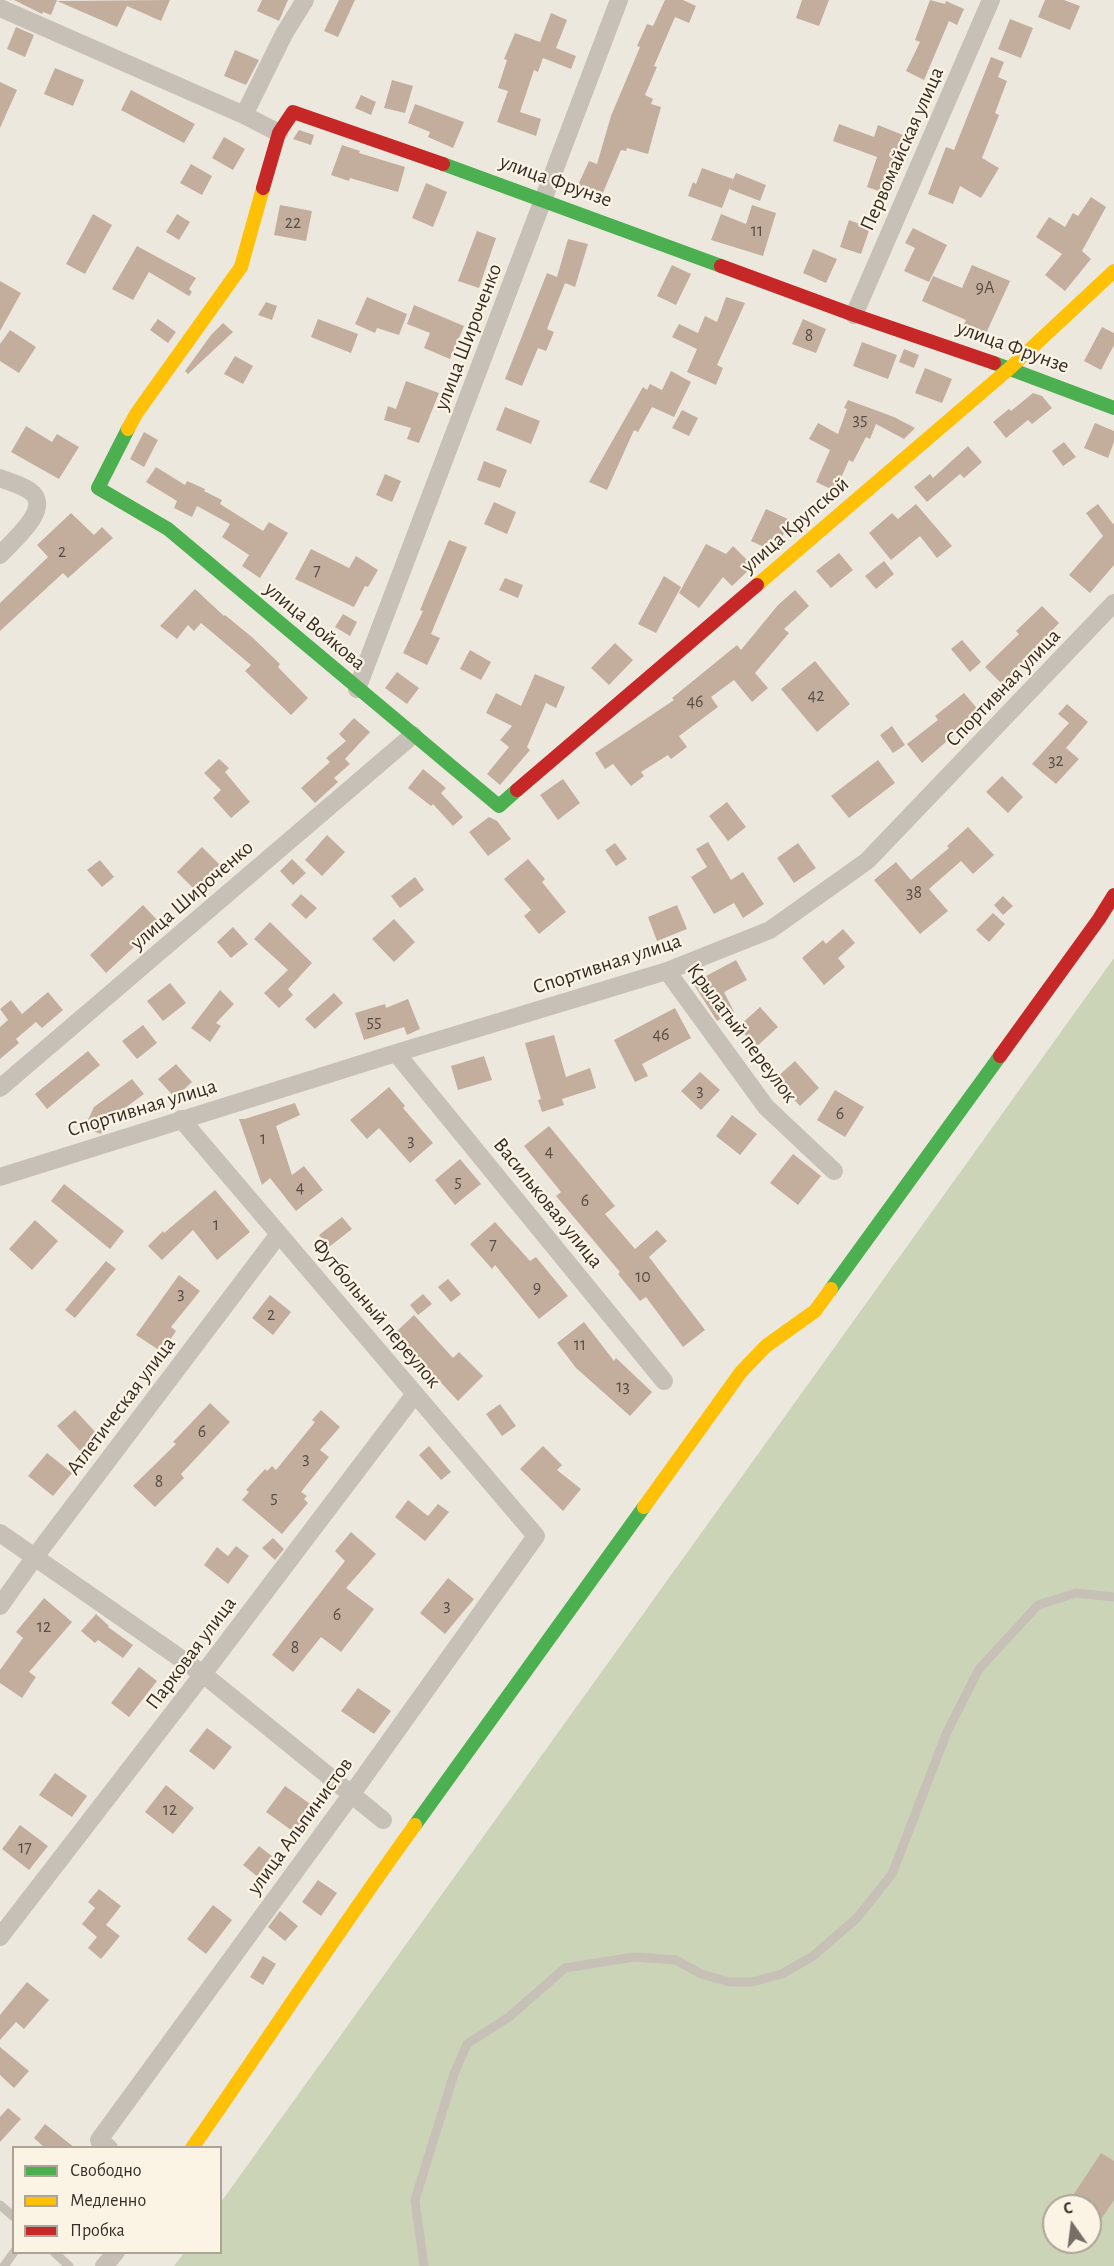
<!DOCTYPE html>
<meta charset="utf-8">
<style>
body{margin:0}
#map{position:relative;width:1114px;height:2266px;overflow:hidden;background:#ede8de;font-family:"Alegreya Sans",sans-serif}
canvas{display:block}
.legend{position:absolute;left:12px;top:2146px;width:210px;height:108px;box-sizing:border-box;background:#fbf4e5;border:2px solid #ada499;margin:0;padding:8px 10px;list-style:none;font-size:18px;color:#372d26}
.legend li{display:flex;align-items:center;gap:12px;height:30px}
.legend b{width:30px;border:2px solid #ada499}
.north{position:absolute;left:1042px;top:2194px;width:60px;height:60px;box-sizing:border-box;background:#fbf4e5;border:2px solid #ada499;border-radius:50%;rotate:346deg;font-size:16px;font-weight:700;line-height:24px;text-align:center;color:#372d26}
.north::after{content:'';display:block;margin:auto;width:21px;height:27px;background:#776e66;clip-path:polygon(50% 0,100% 100%,50% 72%,0 100%)}
</style>
<div id="map">
<canvas width="1114" height="2266"></canvas>
<ul class="legend">
<li><b style="height:8px;background:#4caf50"></b>Свободно</li>
<li><b style="height:8px;background:#ffc107"></b>Медленно</li>
<li><b style="height:8px;background:#c62828"></b>Пробка</li>
</ul>
<div class="north">С</div>
</div>
<script>
const g = document.querySelector('canvas').getContext('2d');
g.lineJoin = 'round';
function fillPath(path, color) {
  g.fillStyle = color;
  g.fill(path, 'evenodd');
}
function trace(path, color, width, dash) {
  g.strokeStyle = color;
  g.lineWidth = width;
  g.lineCap = dash ? 'butt' : 'round';
  g.setLineDash(dash || []);
  g.stroke(path);
}
function write(font, color, halo, rows, align = 'center') {
  g.font = font + ' "Alegreya Sans",sans-serif';
  g.lineWidth = 4.5;
  g.setLineDash([]);
  g.textBaseline = 'middle';
  g.strokeStyle = halo;
  g.fillStyle = color;
  for (const [text, x, y, turn = 0] of rows) {
    g.save();
    g.translate(x, y);
    g.rotate((+turn || 0) * Math.PI / 180);
    g.textAlign = isNaN(turn) ? turn : align;
    if (halo) g.strokeText(text, 0, 0);
    g.fillText(text, 0, 0);
    g.restore();
  }
}
fillPath(new Path2D(`
 M1114 958V2266H174L184 2253 220 2252 221 2202ZM1054 2206H1090V2242H1054Z`), '#cbd4b7');
fillPath(new Path2D(`
 M14 0H57L51 15 43 12 42 14Z
 M170 0 161 21 127 6 117 27 57 1Z
 M262 0H288L279 21 257 11Z
 M339 0H355L338 37 324 31Z
 M665 0H683L696 6 689 23 675 17 654 66 657 67 645 95 653 99 651 104 661 107 648 154 627 148 626 151 621 150 602 195 578 185 589 161 597 164 611 116 640 47 637 46 647 24 653 26Z
 M802 0H829L819 26 796 18Z
 M930 0 945 4 946 1 964 9 957 25 949 21 924 80 906 71 920 42 915 40Z
 M1045 0H1064L1080 6 1070 30 1038 17Z
 M551 13 567 20 556 48 576 56 571 69 543 58 538 72 534 70 520 112 541 119 536 136 497 122 508 91 498 88 507 60 504 59 515 33 540 42Z
 M1010 19 1033 28 1021 58 998 49Z
 M16 27 34 35 25 57 7 49Z
 M235 50 259 60 246 85 224 76Z
 M991 57 1004 62 998 77 1007 81 995 113 999 115 982 158 999 168 981 198 960 186 953 204 928 194 946 147 954 150Z
 M55 68 84 80 73 106 44 94Z
 M392 80 413 86 405 113 384 108Z
 M0 82 17 90 0 128Z
 M131 90 195 124 184 143 121 110Z
 M361 95 376 102 371 115 355 108Z
 M415 104 464 122 453 148 428 137 430 132 408 123Z
 M839 124 874 137 878 125 903 135 889 172 894 174 887 194 867 187 877 157 833 141Z
 M299 130 314 135 311 145 293 139Z
 M224 137 245 149 233 170 212 158Z
 M342 145 360 151 359 153 405 167 398 192 350 178 349 181 331 175Z
 M191 164 212 176 202 195 180 183Z
 M702 168 733 179 722 208 688 196 693 182 696 184Z
 M736 173 766 185 760 201 729 189Z
 M426 183 447 192 433 227 412 218Z
 M1091 197 1106 207 1082 251 1091 259 1065 291 1045 275 1062 254 1036 237 1049 217 1065 227 1073 213 1078 216Z
 M280 205 312 211 306 241 274 235Z
 M752 205 776 213 763 256 711 240 721 214 746 224Z
 M93 214 112 225 85 274 66 264Z
 M177 214 190 222 179 240 166 232Z
 M849 220 870 228 861 254 840 247Z
 M913 228 947 245 929 282 904 271 915 248 905 243Z
 M477 231 496 238 479 288 458 281Z
 M568 239 588 244 575 287 565 283 547 329 554 332 546 351 538 348 522 386 505 379 547 273 557 277Z
 M137 246 196 278 189 289 192 292 189 296 149 272 133 300 112 289Z
 M813 249 837 259 826 283 803 273Z
 M672 265 691 274 676 305 657 296Z
 M972 265 1010 281 983 340 961 330 966 320 922 301 933 276 962 288Z
 M0 281 21 293 0 331Z
 M367 297 407 314 399 335 377 328 375 333 355 324Z
 M726 297 745 303 717 365 723 368 716 385 687 372 697 349 672 337 679 324 698 333 705 316 717 322Z
 M266 302 277 306 272 320 258 315Z
 M414 305 464 326 450 359 424 348 430 333 407 324Z
 M158 319 176 332 168 343 150 330Z
 M318 319 358 334 351 353 311 337Z
 M803 319 826 329 816 353 792 344Z
 M223 323 233 332 188 374 185 371 211 335Z
 M1102 327 1114 333V345L1101 370 1084 361Z
 M10 330 36 347 19 373 0 361V344Z
 M862 342 897 355 888 379 853 366Z
 M904 349 919 355 914 368 899 362Z
 M235 356 253 366 243 384 224 374Z
 M925 368 952 379 942 403 915 393Z
 M671 371 691 382 674 417 652 407 638 432 634 430 607 490 589 482 643 387 647 390 650 384 662 390Z
 M406 381 439 393 419 443 407 439 411 428 384 420 388 406 396 409Z
 M1033 393 1042 396 1052 408 1032 424 1028 420 1006 438 993 422 1009 409 1011 411Z
 M848 400 894 417 915 428 904 439 876 424 870 439 866 437 853 462 849 460 835 491 816 482 830 450 809 439 818 423 838 434 847 409 844 408Z
 M505 407 540 421 531 444 496 430Z
 M682 410 698 418 689 436 672 428Z
 M1095 423 1114 431V442L1108 458 1084 448Z
 M26 426 52 442 57 434 79 447 59 479 11 452Z
 M144 432 158 440 144 467 130 459Z
 M1064 442 1076 457 1063 466 1052 451Z
 M968 446 982 462 964 478 960 474 927 502 914 487 930 474 933 478Z
 M484 461 507 470 500 488 477 480Z
 M156 467 185 485 187 481 205 489 204 491 222 500 220 504 263 531 269 522 288 533 260 578 242 566 249 555 222 537 230 524 197 506 192 517 174 508 177 501 146 482Z
 M385 474 401 481 392 502 376 495Z
 M494 502 516 512 507 534 484 524Z
 M916 504 952 546 937 558 920 536 891 560 869 533 892 513 898 519Z
 M1098 504 1113 524 1114 523V565L1090 593 1069 575 1103 536 1086 513Z
 M766 509 790 520 777 548 773 551 751 541Z
 M71 513 94 535 102 527 113 538 68 578 63 573 0 631V603L48 557 37 545Z
 M449 540 467 547 431 634 440 638 427 665 403 653 423 611 420 610Z
 M706 544 726 554 733 546 753 566 732 586 723 577 699 608 679 593Z
 M311 549 349 568 356 556 378 570 368 587 365 586 354 607 295 579Z
 M839 553 853 570 831 588 816 571Z
 M884 561 894 574 876 589 865 576Z
 M664 576 681 587 656 633 638 624Z
 M505 578 523 585 518 598 499 590Z
 M195 589 224 616 225 615 253 638 280 664 278 667 308 698 291 715 245 671 251 665 201 623 194 631 188 625 177 639 160 626Z
 M795 590 809 606 784 629 789 633 755 673 768 688 752 702 734 680 711 697 718 707 679 736 687 747 671 759 668 755 641 772 644 776 631 786 613 764 605 769 595 753 674 700 672 698 737 645 741 650 778 605Z
 M1042 606 1059 623 1002 684 985 667 1019 634 1016 631Z
 M343 614 357 622 350 636 335 627Z
 M962 640 981 662 970 672 951 649Z
 M615 643 633 660 609 685 591 668Z
 M470 650 491 662 481 680 460 669Z
 M815 661 850 704 817 732 781 689Z
 M397 672 419 688 407 704 385 688Z
 M535 674 565 687 556 708 546 703 527 747 530 750 500 785 487 774 509 747 500 740 512 726 486 713 496 693 521 706Z
 M964 693 980 712 922 763 907 744 938 720 935 716Z
 M1067 704 1088 722 1066 748 1079 759 1056 784 1032 764 1069 723 1058 714Z
 M354 718 370 732 345 759 350 764 334 778 338 782 315 803 301 788 330 762 326 758 346 741 339 734Z
 M892 726 905 745 893 753 880 735Z
 M219 759 229 768 225 772 250 802 231 818 213 798 221 790 204 773Z
 M878 760 895 783 849 818 831 796Z
 M423 769 446 788 441 793 463 817 453 826 433 804 431 806 408 788Z
 M1002 776 1023 797 1008 813 986 792Z
 M563 779 580 803 558 820 540 795Z
 M727 802 746 827 728 841 709 816Z
 M489 817 497 821 511 839 488 856 469 832Z
 M968 827 994 855 973 874 961 861 929 889 948 911 920 934 874 880 896 862 911 880 949 848 947 846Z
 M327 835 345 852 322 876 305 860Z
 M708 842 731 880 743 872 764 904 743 918 734 903 714 914 691 877 707 867 696 849Z
 M615 843 627 859 616 866 605 850Z
 M798 843 816 868 794 883 777 858Z
 M202 847 220 865 195 890 177 872Z
 M292 859 306 873 293 885 280 871Z
 M528 859 545 879 542 882 566 912 539 934 524 916 531 910 504 879Z
 M100 860 114 877 102 887 87 870Z
 M415 877 424 890 400 908 391 896Z
 M301 894 317 908 306 919 291 905Z
 M1003 896 1013 906 1003 915 994 905Z
 M143 905 160 923 106 973 90 955Z
 M677 905 687 929 657 941 648 917Z
 M993 913 1005 924 989 942 976 930Z
 M394 919 415 942 394 962 372 939Z
 M270 922 312 963 288 989 293 995 279 1008 264 993 288 970 254 939Z
 M233 927 248 944 231 958 217 942Z
 M843 929 855 943 838 958 845 967 824 985 802 958 823 940 826 944Z
 M736 960 747 980 724 992 734 1012 717 1021 693 983Z
 M170 983 186 1003 163 1021 147 1001Z
 M220 990 234 1004 216 1023 221 1026 210 1042 191 1028Z
 M48 992 63 1010 42 1028 36 1022 16 1039 19 1043 0 1059V1027L8 1020 0 1009 11 1000 22 1014Z
 M334 993 343 1003 315 1029 305 1019Z
 M408 999 420 1029 407 1035 404 1027 364 1040 355 1013 385 1004 386 1008Z
 M760 1007 778 1027 756 1047 738 1027Z
 M675 1008 691 1038 642 1064 648 1076 635 1082 614 1040Z
 M143 1025 157 1043 137 1059 122 1041Z
 M554 1035 566 1077 590 1068 596 1088 562 1099 564 1105 542 1112 538 1100 541 1099 525 1043Z
 M88 1051 100 1065 47 1109 35 1094Z
 M484 1056 492 1080 458 1090 451 1066Z
 M795 1061 819 1088 800 1106 775 1079Z
 M176 1064 192 1082 175 1098 158 1079Z
 M700 1072 720 1090 701 1110 681 1091Z
 M132 1079 144 1094 107 1121 101 1134 84 1128 94 1107Z
 M389 1087 405 1106 403 1108 433 1143 410 1163 379 1128 367 1139 350 1120Z
 M835 1090 864 1107 845 1137 817 1120Z
 M295 1103 300 1115 276 1126 292 1175 304 1166 323 1190 296 1211 270 1178 262 1185 239 1119H245Z
 M732 1115 757 1134 740 1155 716 1136Z
 M549 1126 615 1206 605 1214 635 1249 657 1230 667 1241 649 1257 705 1330 683 1347 646 1297 640 1301 618 1274 620 1272 556 1196 561 1192 524 1146Z
 M793 1154 821 1176 798 1205 770 1183Z
 M460 1159 481 1184 455 1205 435 1180Z
 M64 1184 124 1231 110 1249 51 1201Z
 M215 1190 250 1232 217 1260 193 1230 162 1260 148 1246 163 1231 164 1233Z
 M342 1217 352 1229 329 1247 319 1235Z
 M35 1220 58 1241 32 1270 9 1249Z
 M495 1222 530 1261 536 1257 568 1296 539 1319 495 1265 492 1269 470 1244Z
 M106 1261 116 1269 75 1318 65 1310Z
 M179 1275 200 1291 171 1327 176 1331 162 1352 136 1335Z
 M448 1279 461 1294 451 1302 438 1287Z
 M423 1294 432 1304 418 1315 410 1305Z
 M270 1295 291 1312 273 1335 252 1318Z
 M414 1315 453 1358 459 1352 483 1376 458 1401 395 1333Z
 M584 1322 614 1361 616 1358 652 1392 630 1416 576 1368 557 1343Z
 M210 1403 230 1422 181 1474 184 1478 155 1507 133 1486 176 1444 173 1442Z
 M500 1404 516 1426 502 1436 486 1414Z
 M75 1410 99 1436 81 1452 57 1426Z
 M321 1410 340 1427 320 1450 329 1457 301 1492 307 1496 304 1499 308 1503 282 1534 242 1500 249 1492 246 1490 265 1469 267 1471 272 1466 276 1470 315 1422 312 1420Z
 M429 1446 451 1472 441 1480 419 1455Z
 M543 1446 562 1465 557 1470 581 1489 563 1511 520 1469Z
 M47 1453 72 1473 53 1496 28 1476Z
 M408 1500 428 1516 438 1504 449 1512 425 1541 395 1517Z
 M351 1532 376 1554 346 1588 374 1609 341 1652 321 1637 293 1672 272 1655 345 1561 335 1551Z
 M273 1538 284 1549 275 1560 262 1548Z
 M236 1546 249 1556 228 1584 204 1565 217 1547 228 1556Z
 M448 1578 474 1599 445 1634 420 1613Z
 M44 1598 72 1622 29 1672 36 1677 22 1698 0 1683V1670L23 1638 16 1632Z
 M96 1614 109 1626 108 1627 133 1645 123 1658 98 1640 95 1643 81 1631Z
 M139 1667 157 1681 129 1717 111 1703Z
 M358 1688 391 1711 374 1734 341 1711Z
 M207 1728 232 1747 214 1770 189 1751Z
 M55 1773 87 1796 72 1817 39 1795Z
 M166 1785 194 1808 173 1834 145 1812Z
 M285 1786 313 1806 294 1832 266 1812Z
 M20 1825 48 1846 29 1870 2 1849Z
 M259 1846 278 1861 263 1881 243 1865Z
 M318 1880 337 1893 321 1916 302 1902Z
 M99 1889 121 1906 106 1925 120 1936 101 1959 88 1948 97 1937 82 1924 95 1908 88 1902Z
 M213 1905 232 1920 206 1954 187 1939Z
 M280 1911 298 1926 285 1941 268 1927Z
 M263 1956 276 1964 263 1985 250 1977Z
 M27 1982 49 2000 24 2029 16 2022 0 2040V2015Z
 M0 2047 29 2071 14 2088 0 2075Z
 M8 2108 21 2119 0 2142V2117Z
 M45 2124 75 2148H45L34 2138Z
 M1101 2153 1114 2161V2200L1090 2236V2206H1066Z`), '#c3ae9e');
trace(new Path2D(`
 M0 2205 14 2217
 M54 2252 69 2266
 M4 2266 14 2252
 M424 2266 415 2200 454 2074 467 2044 509 2017 565 1968 634 1957 676 1960 701 1974 730 1982H752L782 1974 813 1956 857 1918 892 1874 947 1732 979 1669 1038 1605 1076 1593 1114 1597`), '#c6c0b7', 9);
trace(new Path2D(`
 M0 8 244 115 279 133
 M244 115 284 34 305 0
 M854 315 991 0
 M0 478C10 482 22 485 30 491 54 508 12 541 0 555
 M357 689 619 0
 M667 971 766 1107 834 1171
 M396 1053 664 1381
 M0 1088 413 735
 M0 1177 396 1053 667 971 770 930 867 861 1114 603
 M0 1533 203 1674 383 1820
 M0 1606 34 1558 279 1234
 M0 1937 203 1674 415 1394
 M109 2148 99 2140 351 1795 536 1536 181 1119
 M104 2266 116 2252`), '#c6c0b7', 18);
trace(new Path2D(`
 M443 164 721 266
 M994 363 1114 408
 M128 429 98 488 168 529 499 806 517 790
 M831 1289 1000 1056
 M415 1825 644 1507`), '#4caf50', 14);
trace(new Path2D(`
 M128 429 136 414 241 267 263 188
 M757 585 1010 368 1114 271
 M644 1507 741 1372 766 1346 815 1311 831 1289
 M192 2148C267 2041 338 1931 415 1825`), '#ffc107', 14);
trace(new Path2D(`
 M263 188 279 133 293 112 443 164
 M721 266 854 315 994 363
 M517 790 757 585
 M1000 1056 1099 919 1114 895`), '#c62828', 14);
write('18px', '#5a4d44', null, [
 ["22",293,223],
 ["11",757,231],
 ["9А",985,288],
 ["8",809,336],
 ["35",860,420],
 ["2",62,552],
 ["7",317,571],
 ["42",816,696],
 ["46",695,702],
 ["32",1056,761],
 ["38",914,893],
 ["55",374,1022],
 ["46",661,1035],
 ["3",700,1091],
 ["6",840,1114],
 ["1",263,1139],
 ["3",411,1141],
 ["4",549,1152],
 ["5",458,1182],
 ["4",300,1188],
 ["6",585,1201],
 ["1",216,1225],
 ["7",493,1245],
 ["10",643,1277],
 ["9",537,1288],
 ["3",181,1294],
 ["2",271,1315],
 ["11",580,1345],
 ["13",623,1387],
 ["6",202,1432],
 ["3",306,1459],
 ["8",159,1482],
 ["5",274,1498],
 ["3",447,1606],
 ["6",337,1615],
 ["12",44,1627],
 ["8",295,1648],
 ["12",170,1810],
 ["17",25,1848]
]);
write('21px', '#372d26', '#fbf4e5', [
 ["Первомайская улица",902,149,-66],
 ["улица Фрунзе",556,181,20],
 ["улица Широченко",468,337,-69],
 ["улица Фрунзе",1013,347,20],
 ["улица Крупской",795,525,-41],
 ["улица Войкова",315,626,40],
 ["Спортивная улица",1003,688,-46],
 ["улица Широченко",192,895,-41],
 ["Спортивная улица",607,964,-18],
 ["Крылатый переулок",742,1033,53],
 ["Спортивная улица",142,1108,-17],
 ["Васильковая улица",548,1203,51],
 ["Футбольный переулок",376,1313,50],
 ["Атлетическая улица",121,1406,-53],
 ["Парковая улица",191,1653,-53],
 ["улица Альпинистов",300,1826,-54]
]);
</script>
